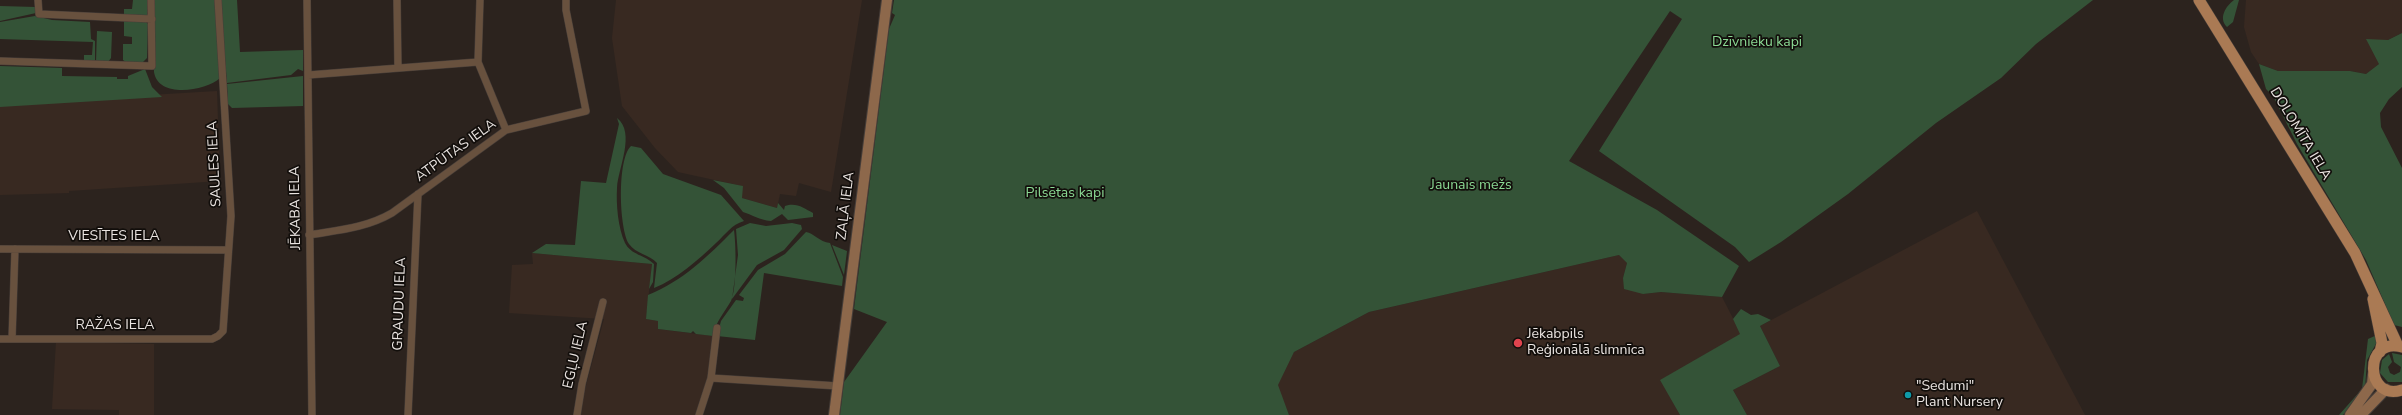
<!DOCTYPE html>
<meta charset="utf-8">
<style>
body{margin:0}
canvas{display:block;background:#2c231e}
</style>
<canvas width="2402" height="415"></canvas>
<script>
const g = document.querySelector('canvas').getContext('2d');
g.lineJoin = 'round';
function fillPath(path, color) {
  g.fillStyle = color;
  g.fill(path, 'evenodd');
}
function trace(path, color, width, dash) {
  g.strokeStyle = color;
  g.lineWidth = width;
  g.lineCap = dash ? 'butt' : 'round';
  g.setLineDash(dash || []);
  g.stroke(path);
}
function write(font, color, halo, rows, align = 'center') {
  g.font = font + ' "Nunito Sans",sans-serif';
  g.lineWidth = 3.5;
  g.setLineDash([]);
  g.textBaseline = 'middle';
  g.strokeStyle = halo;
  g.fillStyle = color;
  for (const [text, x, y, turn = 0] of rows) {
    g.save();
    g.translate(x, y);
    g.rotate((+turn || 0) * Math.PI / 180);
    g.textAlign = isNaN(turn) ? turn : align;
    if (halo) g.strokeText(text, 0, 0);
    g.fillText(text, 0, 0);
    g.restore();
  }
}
fillPath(new Path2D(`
 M616 0H862L831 192 799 183 796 196 780 194 777 208 742 198V186L678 172 655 148 622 106 612 38Z
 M2246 0H2402V33L2388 40 2379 64 2366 74 2350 71H2278L2259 64 2251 52 2244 27Z
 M217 91 220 181 69 191V193L0 195V104Z
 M1977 211 2085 415H1747L1733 390 1780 366 1760 326Z
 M532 253 652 264 646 319 659 321 658 329 713 336 709 375 697 415H578L604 319 509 313 512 265 533 264Z
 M1619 255 1627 263 1623 278 1643 294 1661 292 1722 297 1741 334 1661 380 1680 415H1289L1277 385 1294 352 1369 312Z
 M56 342 154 344V415H119V410L52 409Z`), '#382921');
fillPath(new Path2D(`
 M133 0H148L147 15H124V9H132Z
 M154 0H215L220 78C206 91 158 99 154 72Z
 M220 0H237L240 52 303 50V71L298 69 291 75 227 83Z
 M894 0H2093L2036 44 2001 78 1936 123 1848 194 1781 242 1749 262 1735 247 1599 151 1682 19 1670 11 1569 161 1657 210 1739 266 1722 297 1661 292 1643 294 1624 289 1623 278 1627 263 1619 255 1369 312 1294 352 1278 385 1289 415H840L844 382 887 322 854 309 889 29 895 15 892 13Z
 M2234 0H2239L2233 22 2227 27C2218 18 2226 6 2234 0Z
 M0 6 35 7 36 13 0 21Z
 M35 16 52 20 90 22 91 39 95 41V62L84 61V55H92L93 42 0 39V22Z
 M124 21 146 22 148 24 147 58 143 62H126L123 60V44H132V37L124 36Z
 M97 31 112 32 111 58 108 62H96Z
 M2402 33V87L2389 99 2380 113 2381 127 2402 168V327L2394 325 2366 260 2297 144 2273 96 2266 89 2259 64 2278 71H2350L2366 74 2379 64 2366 39 2388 40Z
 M0 66 62 68V76L117 77V79H128V76L145 69 152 87 162 97 0 107Z
 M303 76V106L232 108 228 104 227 84Z
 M617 118C636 133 618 168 617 188 616 204 618 228 625 243 631 255 645 255 654 264L653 282 649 289 652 264 532 253 546 244 575 245 581 181 606 183 619 124Z
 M631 146 641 148 663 174 721 195 744 221C731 225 726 234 716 243 698 260 677 279 654 288L657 263C649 254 636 254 629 244 619 228 617 159 631 146Z
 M713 180 743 186 742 198 777 208 778 203 784 210 785 206C796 202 804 208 813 213V217L788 220 782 214 771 221C759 220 753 215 743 212L724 188Z
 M750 223 766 226 792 223 801 225 802 229 784 250 757 265 732 299 738 255 736 229Z
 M734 230C736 245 737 288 731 301 724 313 716 321 713 336L696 334 693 331 691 333 658 329V321L646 319 648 295C683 281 708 256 734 230Z
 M806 232C814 233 819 242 830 243L843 277 842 286 764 273 755 340 717 336 721 321 736 300 743 301 744 298 739 295 758 270 785 254Z
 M832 245 847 251 844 275Z
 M1741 309 1751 315 1758 314 1771 320 1760 326 1780 366 1733 390 1747 415H1680L1660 380 1740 334 1733 319Z
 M2377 335V342L2367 360 2365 389 2343 415H2339L2362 389 2368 339Z
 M2392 353 2402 355V382H2388L2380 373 2382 360 2389 354 2392 362 2388 367 2390 373 2394 375 2400 372 2401 367 2394 362Z`), '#345337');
const street = new Path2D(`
 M38 0 39 14 152 19
 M307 0 312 415
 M397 0 398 68
 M480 0 478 62 506 130
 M0 61 152 66 151 0
 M308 75 478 62
 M309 235C339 230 366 228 392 213L506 130 586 111 566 10V0
 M0 249 228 250
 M0 339H212L218 336 223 331 231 216 218 0
 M12 339 15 249
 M711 378 717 328
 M408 415 418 194
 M577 415 582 384 603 302
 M699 415 711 378 838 386`);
const secondary = new Path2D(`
 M834 415 887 0
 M2350 415 2372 384 2373 375
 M2361 415 2386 389`);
const primary = new Path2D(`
 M2199 0 2355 253 2398 346
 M2373 299 2382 343 2380 352
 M2402 347C2363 336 2365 402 2402 390`);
trace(street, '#473e39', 8);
trace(secondary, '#473e39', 12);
trace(primary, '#473e39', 12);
trace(street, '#68513e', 7);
trace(secondary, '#8d684b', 10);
trace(primary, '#aa7a54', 11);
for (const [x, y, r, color] of [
 [1518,343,5,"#e0444e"],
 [1908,395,4,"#0f9aa8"]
]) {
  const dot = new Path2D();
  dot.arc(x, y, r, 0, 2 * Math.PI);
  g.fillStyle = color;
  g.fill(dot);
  trace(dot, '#120e0b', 1.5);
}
write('14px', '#8ad893', '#120e0b', [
 ["Dzīvnieku kapi",1757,43],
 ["Jaunais mežs",1471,186],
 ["Pilsētas kapi",1065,194]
]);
write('14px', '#eae4e1', '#120e0b', [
 ["DOLOMĪTA IELA",2300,134,59],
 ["ATPŪTAS IELA",456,151,-36],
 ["SAULES IELA",215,164,-93],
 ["ZAĻĀ IELA",846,206,-83],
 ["JĒKABA IELA",296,208,-91],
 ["VIESĪTES IELA",114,237],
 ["GRAUDU IELA",400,304,-88],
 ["RAŽAS IELA",115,326],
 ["EGĻU IELA",576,355,-77]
]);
write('14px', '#eae4e1', '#120e0b', [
 ["Jēkabpils",1527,335],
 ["Reģionālā slimnīca",1527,351],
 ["\"Sedumi\"",1916,387],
 ["Plant Nursery",1916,403]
], 'left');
</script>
